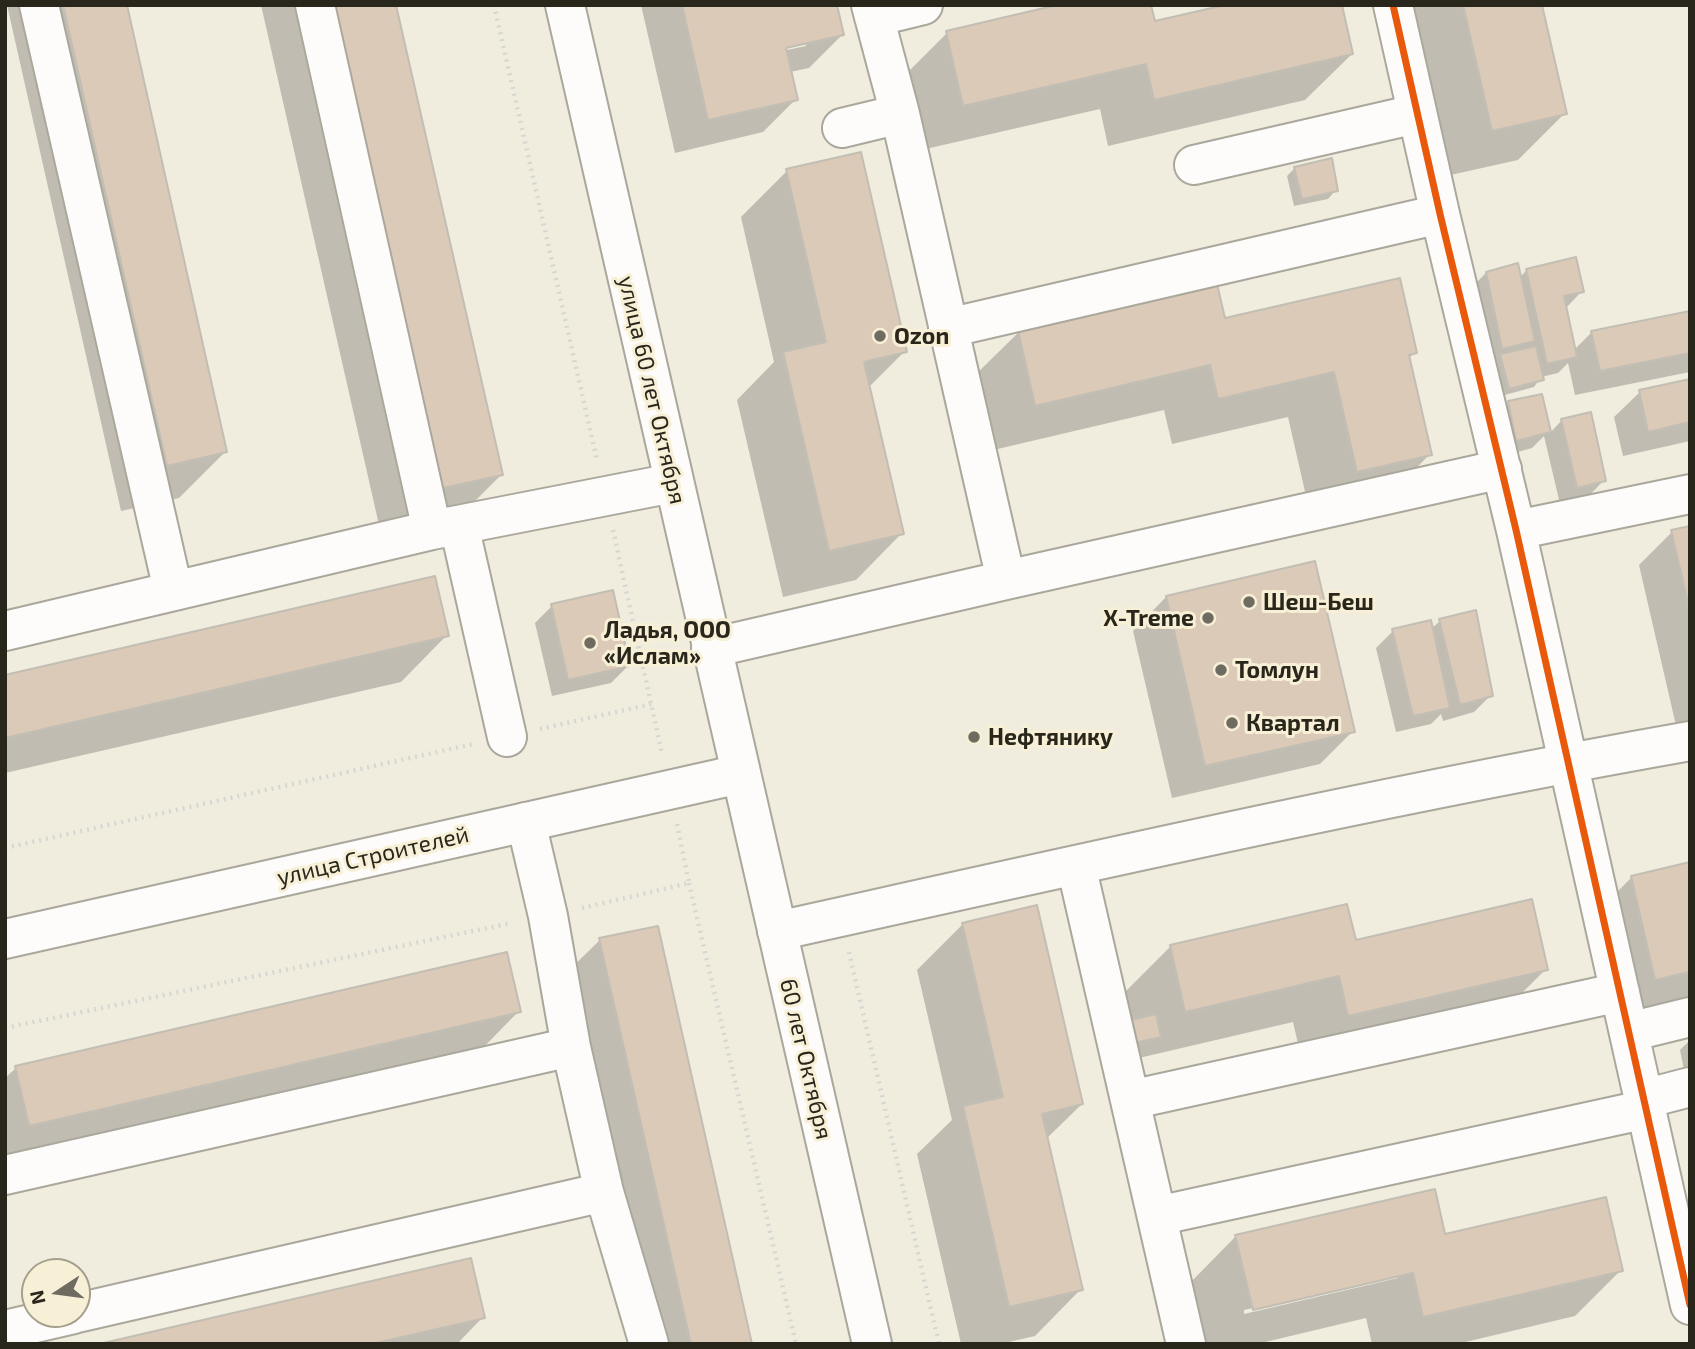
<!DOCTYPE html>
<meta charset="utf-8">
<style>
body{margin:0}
#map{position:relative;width:1695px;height:1349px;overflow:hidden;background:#f0ecde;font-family:"Exo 2",sans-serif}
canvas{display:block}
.frame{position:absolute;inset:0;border:7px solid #29261c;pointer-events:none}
.north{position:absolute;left:21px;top:1258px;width:70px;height:70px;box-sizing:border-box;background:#f8f0d6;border:2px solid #a59f8c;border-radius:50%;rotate:257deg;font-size:19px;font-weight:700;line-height:28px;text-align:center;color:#29261c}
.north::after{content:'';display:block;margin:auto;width:24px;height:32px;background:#6f6b60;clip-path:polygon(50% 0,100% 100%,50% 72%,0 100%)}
</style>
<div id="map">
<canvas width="1695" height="1349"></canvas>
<div class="frame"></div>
<div class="north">N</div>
</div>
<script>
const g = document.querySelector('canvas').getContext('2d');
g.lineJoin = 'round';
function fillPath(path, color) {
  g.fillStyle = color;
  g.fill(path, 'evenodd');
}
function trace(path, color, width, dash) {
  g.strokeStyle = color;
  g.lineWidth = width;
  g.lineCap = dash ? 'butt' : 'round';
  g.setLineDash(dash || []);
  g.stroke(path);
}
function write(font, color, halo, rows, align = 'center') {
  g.font = font + ' "Exo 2",sans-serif';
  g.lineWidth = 6;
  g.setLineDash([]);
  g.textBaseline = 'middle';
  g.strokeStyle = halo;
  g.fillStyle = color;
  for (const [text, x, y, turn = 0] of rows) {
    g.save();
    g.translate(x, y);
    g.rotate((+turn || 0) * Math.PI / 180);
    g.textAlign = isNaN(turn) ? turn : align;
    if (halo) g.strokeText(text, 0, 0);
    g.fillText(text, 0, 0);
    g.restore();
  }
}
fillPath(new Path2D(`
 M7 5H125L225 452 179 498 121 511Z
 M261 5H394L502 474 442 534 384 547Z
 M641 5H836L842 35 809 68 790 72 796 99 763 132 675 153ZM806 42V46L778 52V49Z
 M1407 5H1540L1565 113 1518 160 1446 176Z
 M1153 24 1352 54 1305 100 1108 146 1100 109 917 151 901 79 947 33Z
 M1295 168 1336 190 1328 199 1294 206 1287 176Z
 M787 171 905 351 868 388 902 533 856 580 783 597 737 400 774 362 741 217Z
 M1527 270 1582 291 1565 309 1573 351 1592 332 1690 313V372L1575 395 1568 363 1558 373 1541 377 1534 387 1501 396 1469 290 1486 273 1519 278Z
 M1224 320 1415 352 1408 359 1430 454 1384 501 1311 518 1288 417 1172 444 1164 410 989 451 972 378 1019 332Z
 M1690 380V441L1623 456 1614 417 1640 392Z
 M1541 396 1550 433 1562 420 1604 480 1587 498 1560 504 1544 436 1532 448 1500 457 1492 420 1509 403Z
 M1690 528V727L1677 730 1639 565 1672 532Z
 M1166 597 1353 731 1320 764 1172 798 1133 631Z
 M552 606 628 666 611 683 552 696 535 623Z
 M1440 621 1491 695 1474 712 1443 721 1441 714 1431 724 1396 732 1376 648 1393 631 1431 629Z
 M447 635 401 682 5 773V677Z
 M1690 864V996L1677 1009 1609 1025 1585 924 1632 877Z
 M963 924 1082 1104 1046 1139 1081 1289 1035 1336 1000 1344H961L917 1154 952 1120 917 970Z
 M600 940 751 1344H651L566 973Z
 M1355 942 1546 969 1500 1015 1302 1061 1293 1022 1139 1058 1124 993 1170 947Z
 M519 1011 473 1058 5 1166V1078L16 1068Z
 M1688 1042H1690V1074L1685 1075 1680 1050Z
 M1690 1198V1257L1679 1209Z
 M1236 1236H1444L1621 1270 1575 1316 1457 1344H1372L1366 1318 1257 1344H1204L1190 1283ZM1398 1275V1278L1244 1314V1310Z
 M483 1317 457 1344H107Z`), '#0003');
const building = new Path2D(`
 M63 5H127L227 452 167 466Z
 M333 5H396L503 475 443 488Z
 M682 5H837L844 35 786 48 798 100 708 120Z
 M1057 5H1151L1155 21 1225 5H1342L1353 54 1154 100 1146 64 963 106 946 31Z
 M1463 5H1542L1567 114 1492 131Z
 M861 152 907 352 864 362 904 534 829 551 783 352 826 342 786 169Z
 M1332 158 1338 191 1302 199 1294 167Z
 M1576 257 1584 292 1564 296 1577 357 1547 364 1526 269Z
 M1518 263 1535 341 1502 349 1486 272Z
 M1400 278 1417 353 1409 355 1432 455 1357 472 1334 372 1218 399 1210 365 1035 406 1018 330 1217 284 1225 318Z
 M1690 311V353L1600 371 1591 331Z
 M1536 346 1544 380 1509 389 1500 354Z
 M1690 379V422L1648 432 1639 390Z
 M1542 394 1551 432 1516 441 1508 401Z
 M1591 412 1606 481 1577 488 1561 419Z
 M1690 526V611L1671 530Z
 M1315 561 1355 732 1205 766 1166 596Z
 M435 576 449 636 5 738V675Z
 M613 590 630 666 568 680 551 604Z
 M1476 610 1493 696 1460 705 1439 619Z
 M1431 620 1450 708 1413 716 1392 629Z
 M1690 862V972L1655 980 1631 876Z
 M1532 899 1548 970 1348 1016 1339 976 1185 1012 1170 945 1347 904 1356 940Z
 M1037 905 1083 1104 1042 1114 1083 1290 1009 1307 963 1106 1003 1097 962 923Z
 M658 926 752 1344H691L599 938Z
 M507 952 521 1012 29 1126 15 1066Z
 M1156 1014 1161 1037 1129 1044 1123 1022Z
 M1435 1189 1445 1234 1606 1197 1623 1271 1423 1317 1413 1273 1253 1310 1235 1235Z
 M471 1258 485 1318 372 1344H99Z`);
fillPath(building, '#dbcab7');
trace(building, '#c3beb4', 2);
const minor = new Path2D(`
 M39 5 173 590
 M315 5 432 530
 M1393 5 1440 214 1516 530 1690 1305
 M874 17 923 5
 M842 128 900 114
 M1194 165 1416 114
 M948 328 1440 214
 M459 525 507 737
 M1516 530 1690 494
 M1006 580 1502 469
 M5 631 432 530 673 483
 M711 648 1006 580 900 114 871 5
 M526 822 548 916 571 1047 604 1192 649 1344
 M1076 865 1186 1344
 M777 931C1080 864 1384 795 1690 741
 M1629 1032 1690 1017
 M1644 1099 1690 1087
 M1130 1100 1620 992
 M5 1175 571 1047
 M1157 1216 1647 1109
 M77 1313 604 1192
 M5 1330 74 1314`);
const major = new Path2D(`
 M565 5 872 1344
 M5 939 740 774`);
trace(minor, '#aaa79c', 42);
trace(major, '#aaa79c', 42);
trace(new Path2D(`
 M494 5 597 460
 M613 530 662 754
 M540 729 652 704
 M5 848 473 744
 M689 883 796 1344
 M582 908 689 883 677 824
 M849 952 939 1344
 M5 1028 512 923`), '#d7d6d2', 4.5, [2, 5]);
trace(minor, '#fdfcfa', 38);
trace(major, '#fdfcfa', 38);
trace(new Path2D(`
 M1393 5 1440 214 1516 530 1690 1305`), '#e8590c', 7);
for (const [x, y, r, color] of [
 [880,336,7,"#6f6b60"],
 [1249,602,7,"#6f6b60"],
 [1208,618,7,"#6f6b60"],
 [590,643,7,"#6f6b60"],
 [1221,670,7,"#6f6b60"],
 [1232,723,7,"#6f6b60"],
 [974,737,7,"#6f6b60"]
]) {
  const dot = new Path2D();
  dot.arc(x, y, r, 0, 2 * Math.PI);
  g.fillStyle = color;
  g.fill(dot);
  trace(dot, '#f8f0d6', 2.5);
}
write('bold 23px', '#29261c', '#f8f0d6', [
 ["Ozon",894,336],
 ["Шеш-Беш",1263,602],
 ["X-Treme",1194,618,"right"],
 ["Ладья, ООО",604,630],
 ["«Ислам»",604,656],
 ["Томлун",1235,670],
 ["Квартал",1246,723],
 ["Нефтянику",988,737]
], 'left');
write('23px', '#29261c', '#f8f0d6', [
 ["улица 60 лет Октября",652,390,77],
 ["улица Строителей",373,856,-13],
 ["60 лет Октября",806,1059,77]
]);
</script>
